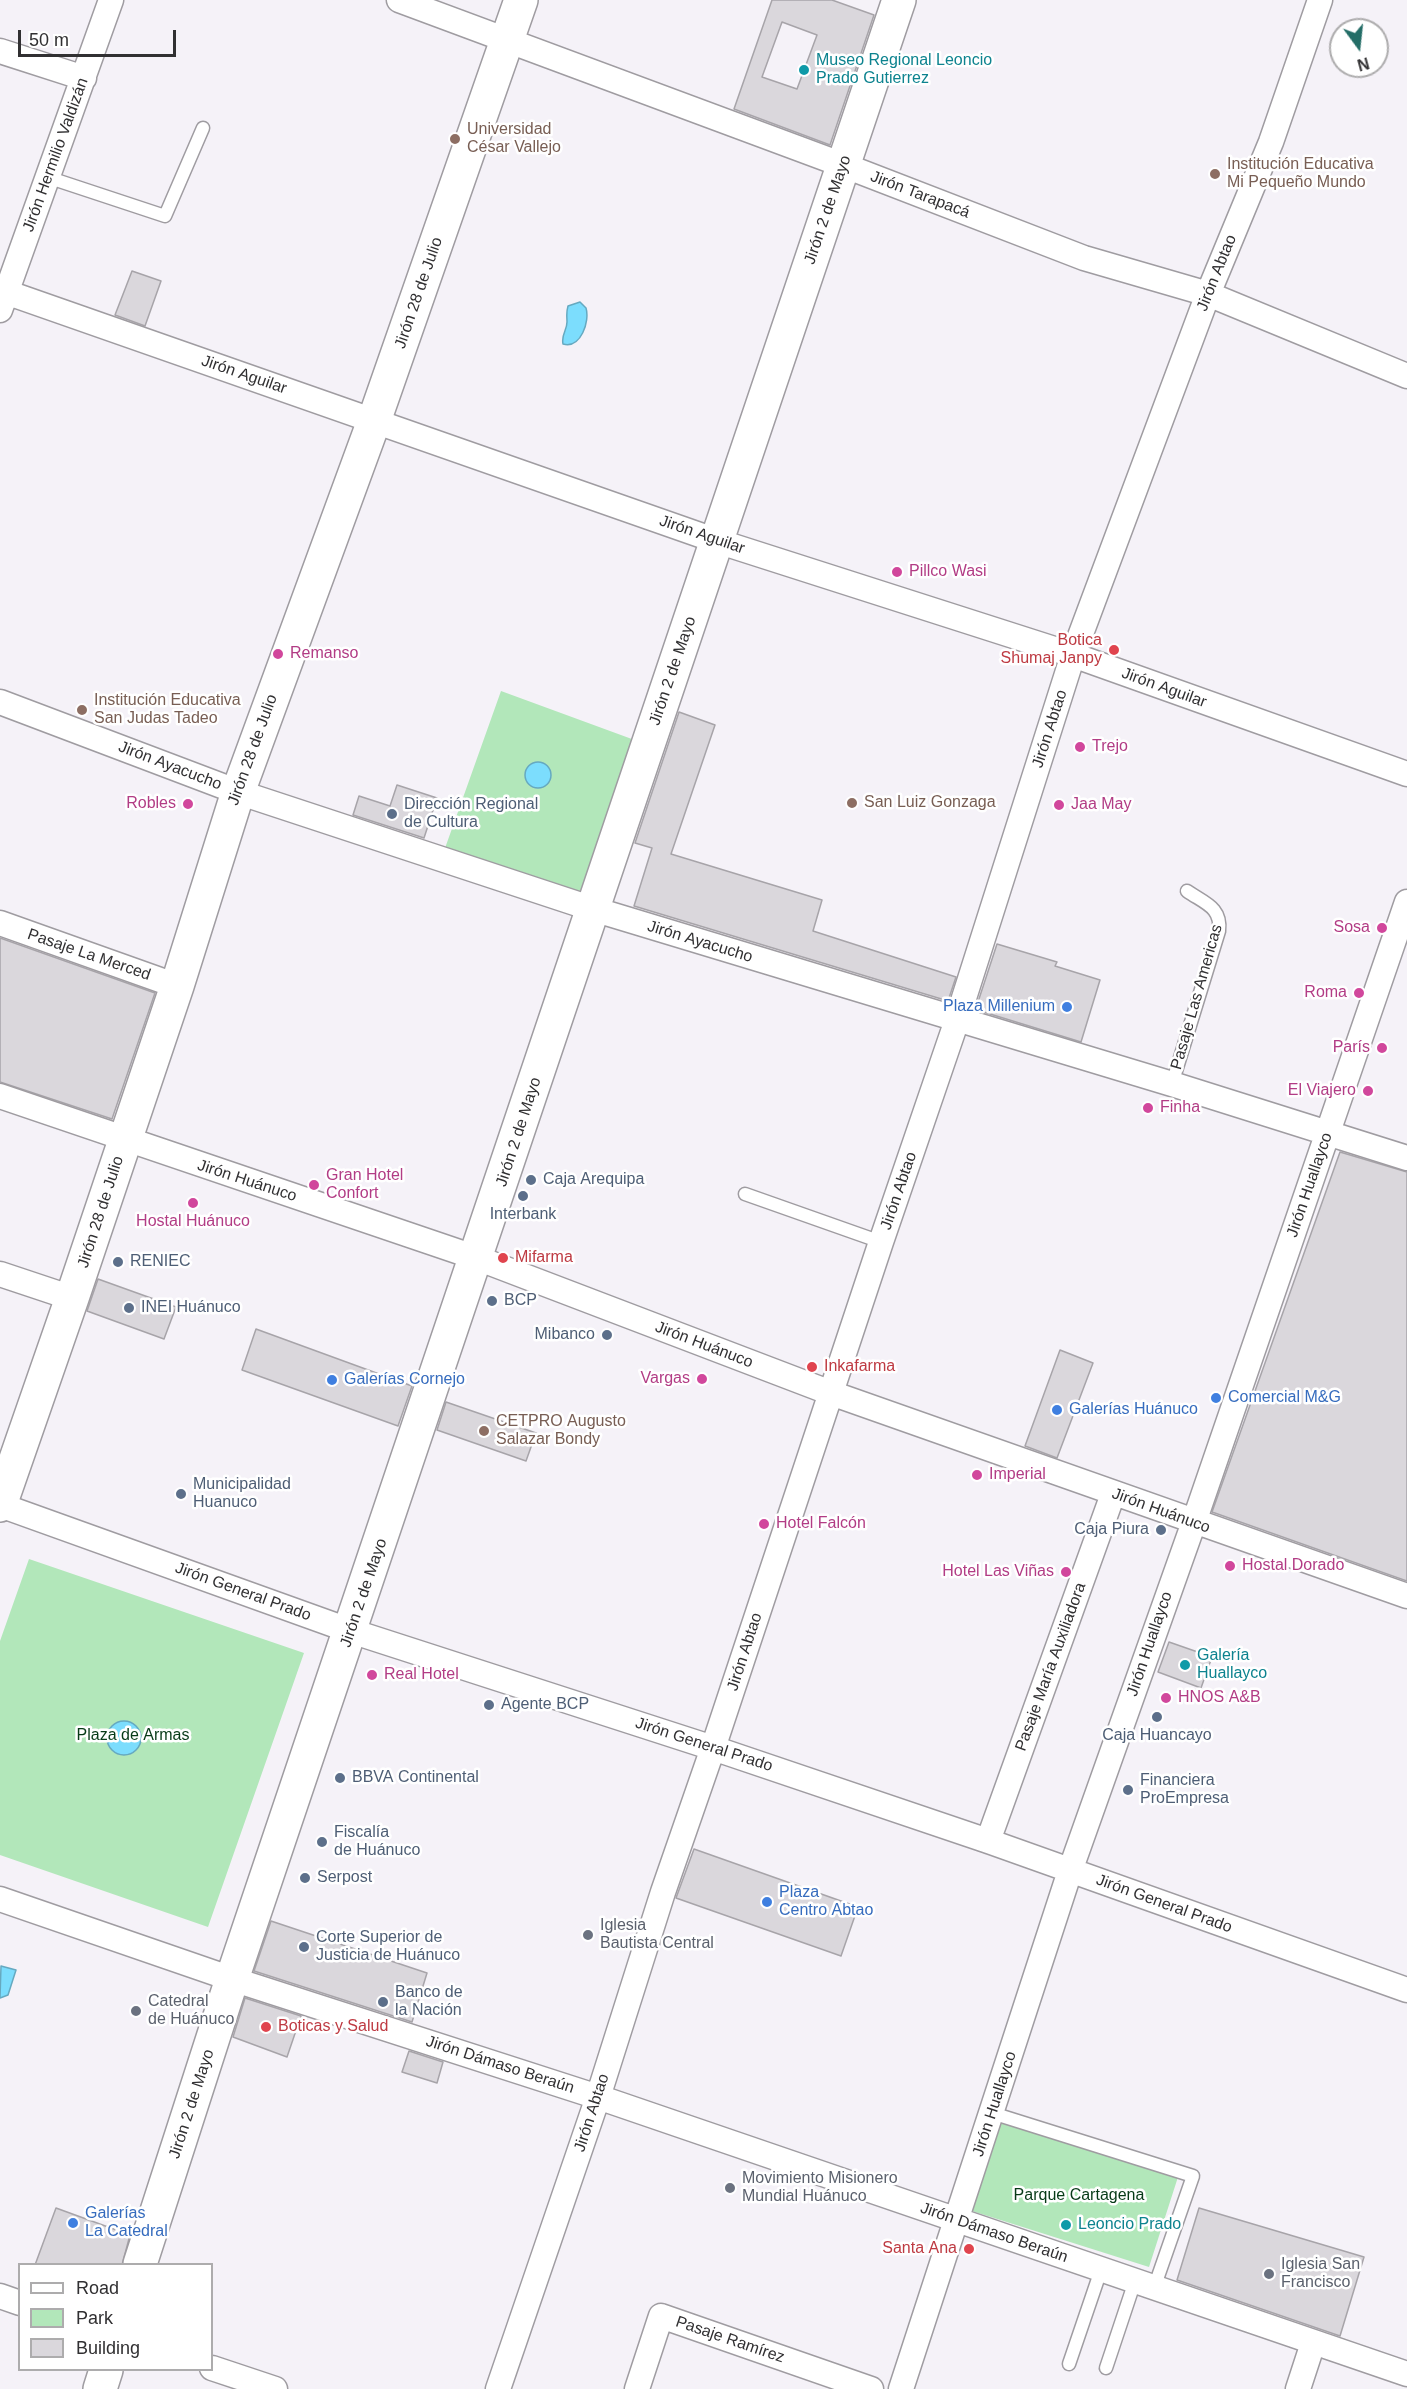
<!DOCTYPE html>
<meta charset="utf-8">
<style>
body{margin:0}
#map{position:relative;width:1407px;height:2389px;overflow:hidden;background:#f5f2f8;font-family:Arial,sans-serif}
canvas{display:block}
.legend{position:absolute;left:18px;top:2263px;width:195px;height:108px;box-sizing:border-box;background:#fff;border:2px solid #adacad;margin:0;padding:8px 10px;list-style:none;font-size:18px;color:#313032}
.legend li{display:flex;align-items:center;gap:12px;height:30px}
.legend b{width:30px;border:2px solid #adacad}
.north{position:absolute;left:1329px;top:18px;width:60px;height:60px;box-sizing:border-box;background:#fff;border:2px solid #adacad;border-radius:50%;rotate:165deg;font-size:16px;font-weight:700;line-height:24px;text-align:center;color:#313032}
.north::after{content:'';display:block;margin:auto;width:21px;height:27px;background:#246d67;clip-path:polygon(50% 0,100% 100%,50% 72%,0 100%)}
.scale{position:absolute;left:18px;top:30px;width:158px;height:27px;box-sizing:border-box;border:3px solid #313032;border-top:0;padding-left:8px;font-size:18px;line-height:21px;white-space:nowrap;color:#313032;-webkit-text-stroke:4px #fff;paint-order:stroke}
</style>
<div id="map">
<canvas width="1407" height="2389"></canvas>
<ul class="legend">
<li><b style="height:8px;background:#fff"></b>Road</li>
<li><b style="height:16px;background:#b2e7ba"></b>Park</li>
<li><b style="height:16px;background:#dad7dc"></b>Building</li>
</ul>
<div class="north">N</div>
<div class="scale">50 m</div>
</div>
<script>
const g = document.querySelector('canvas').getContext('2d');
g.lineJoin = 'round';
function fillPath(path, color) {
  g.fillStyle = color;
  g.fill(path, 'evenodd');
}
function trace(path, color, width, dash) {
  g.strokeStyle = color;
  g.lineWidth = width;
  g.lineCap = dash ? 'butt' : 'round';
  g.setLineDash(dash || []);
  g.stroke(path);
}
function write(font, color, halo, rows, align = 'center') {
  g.font = font + ' Arial,sans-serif';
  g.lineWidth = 5;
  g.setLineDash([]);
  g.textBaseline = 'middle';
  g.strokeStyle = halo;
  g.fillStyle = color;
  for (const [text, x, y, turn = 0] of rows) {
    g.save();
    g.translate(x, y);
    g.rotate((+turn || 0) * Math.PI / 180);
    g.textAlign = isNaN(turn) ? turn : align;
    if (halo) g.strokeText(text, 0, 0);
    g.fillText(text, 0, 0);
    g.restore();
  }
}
fillPath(new Path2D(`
 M501 691 640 742 589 898 444 851Z
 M29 1559 304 1653 208 1927 0 1855V1641Z
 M1000 2121 1178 2177 1149 2267 972 2211Z`), '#b2e7ba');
const water = new Path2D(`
 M580 302 586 308C590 321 581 349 563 344 561 334 567 331 567 322 567 316 566 313 568 306Z
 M525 775a13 13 0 1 1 26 0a13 13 0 1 1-26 0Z
 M107 1738a17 17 0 1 1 34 0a17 17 0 1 1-34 0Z
 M1 1966 16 1970 8 1995 0 1998Z`);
fillPath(water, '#7cddfd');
trace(water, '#66a9c0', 1.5);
const building = new Path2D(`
 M772 0H832L874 15 830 145 734 109ZM782 22 817 35 797 89 762 77Z
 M132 271 161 281 145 326 115 315Z
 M679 712 715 725 671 854 822 900 813 931 956 977 948 1001 634 906 652 848 635 843Z
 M397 785 437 798 424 838 353 815 359 796 390 806Z
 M0 938 155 993 112 1119 0 1082Z
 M997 944 1057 962 1055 966 1100 980 1081 1042 977 1010 976 1008Z
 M1340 1152 1407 1172V1581L1212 1512Z
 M98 1279 176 1307 164 1339 87 1311Z
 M256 1329 412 1386 398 1426 242 1370Z
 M1060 1350 1093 1363 1057 1458 1025 1446Z
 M446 1402 536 1433 526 1461 437 1430Z
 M1169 1642 1212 1657 1201 1688 1158 1672Z
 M694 1849 858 1907 841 1956 676 1898Z
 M271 1921 427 1973 412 2022 254 1971Z
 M245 1998 301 2016 287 2057 233 2037Z
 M409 2051 443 2062 437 2083 402 2072Z
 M56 2208 130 2235 122 2265H35Z
 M1199 2208 1364 2257 1340 2336 1177 2280Z`);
fillPath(building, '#dad7dc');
trace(building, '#a7a4a9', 1.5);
const lane = new Path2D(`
 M47 177 165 216 203 128
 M1172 1084 1219 931C1222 907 1204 903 1187 891
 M745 1194 881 1242
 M992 2113 1193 2176 1154 2288
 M1069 2364 1101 2270
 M1106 2368 1135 2281`);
const street = new Path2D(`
 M399 0 843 165 1084 258 1208 294 1407 376
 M0 51 84 78
 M0 290 717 541 1073 655 1407 774
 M0 310 111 0
 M0 702 238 792 593 909 1172 1084 1407 1158
 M0 923 177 986
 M0 1096 477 1258 831 1393 1407 1596
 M0 1274 72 1298
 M0 1505 351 1631 713 1748 988 1841 1407 1990
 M988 1841 1113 1494
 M0 1899 232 1979 598 2097 1407 2374
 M0 2296 20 2303
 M212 2368 275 2389
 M498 2389 598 2097 663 1892 713 1748 881 1242 957 1020 1073 655 1208 294 1271 142 1320 0
 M637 2389 661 2316 871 2389
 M901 2389 1070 1871 1194 1522 1407 902
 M1298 2389 1313 2343`);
const secondary = new Path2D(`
 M0 1505 72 1298 177 986 238 792 374 421 521 0
 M140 2264 232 1979 899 0
 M100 2389 106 2370`);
trace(lane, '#9f9ca1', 15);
trace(street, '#9f9ca1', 27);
trace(secondary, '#9f9ca1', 36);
trace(lane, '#fff', 12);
trace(street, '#fff', 24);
trace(secondary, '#fff', 33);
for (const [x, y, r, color] of [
 [804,70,6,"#0f9aa8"],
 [455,139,6,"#8d6e63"],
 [1215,174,6,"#8d6e63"],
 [897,572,6,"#d1479c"],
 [1114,650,6,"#e0444e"],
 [278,654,6,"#d1479c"],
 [82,710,6,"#8d6e63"],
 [1080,747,6,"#d1479c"],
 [852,803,6,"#8d6e63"],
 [188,804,6,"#d1479c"],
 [1059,805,6,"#d1479c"],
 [392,814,6,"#5c6f8a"],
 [1382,928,6,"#d1479c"],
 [1359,993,6,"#d1479c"],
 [1067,1007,6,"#3f7fe0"],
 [1382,1048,6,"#d1479c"],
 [1368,1091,6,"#d1479c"],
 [1148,1108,6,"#d1479c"],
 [531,1180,6,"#5c6f8a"],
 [314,1185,6,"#d1479c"],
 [523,1196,6,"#5c6f8a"],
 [193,1203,6,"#d1479c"],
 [503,1258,6,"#e0444e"],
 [118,1262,6,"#5c6f8a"],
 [492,1301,6,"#5c6f8a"],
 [129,1308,6,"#5c6f8a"],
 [607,1335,6,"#5c6f8a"],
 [812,1367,6,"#e0444e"],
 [702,1379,6,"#d1479c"],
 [332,1380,6,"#3f7fe0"],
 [1216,1398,6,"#3f7fe0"],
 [1057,1410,6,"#3f7fe0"],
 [484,1431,6,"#8d6e63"],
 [977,1475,6,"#d1479c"],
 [181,1494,6,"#5c6f8a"],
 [764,1524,6,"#d1479c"],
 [1161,1530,6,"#5c6f8a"],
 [1230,1566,6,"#d1479c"],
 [1066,1572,6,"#d1479c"],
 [1185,1665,6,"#0f9aa8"],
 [372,1675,6,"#d1479c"],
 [1166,1698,6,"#d1479c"],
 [489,1705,6,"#5c6f8a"],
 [1157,1717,6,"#5c6f8a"],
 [340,1778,6,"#5c6f8a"],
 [1128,1790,6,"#5c6f8a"],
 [322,1842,6,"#5c6f8a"],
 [305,1878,6,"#5c6f8a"],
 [767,1902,6,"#3f7fe0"],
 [588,1935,6,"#6b7280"],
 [304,1947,6,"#5c6f8a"],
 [383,2002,6,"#5c6f8a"],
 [136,2011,6,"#6b7280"],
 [266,2027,6,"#e0444e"],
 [730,2188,6,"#6b7280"],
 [73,2223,6,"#3f7fe0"],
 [1066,2225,6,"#0f9aa8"],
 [969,2249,6,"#e0444e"],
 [1269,2274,6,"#6b7280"]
]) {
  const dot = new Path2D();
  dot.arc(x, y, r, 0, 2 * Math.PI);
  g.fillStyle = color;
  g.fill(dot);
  trace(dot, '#fff', 2);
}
write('16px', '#0d838f', '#fff', [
 ["Museo Regional Leoncio",816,61],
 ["Prado Gutierrez",816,79],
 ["Galería",1197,1656],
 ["Huallayco",1197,1674],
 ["Leoncio Prado",1078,2225]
], 'left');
write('16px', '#785e54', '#fff', [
 ["Universidad",467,130],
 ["César Vallejo",467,148],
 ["Institución Educativa",1227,165],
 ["Mi Pequeño Mundo",1227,183],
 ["Institución Educativa",94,701],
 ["San Judas Tadeo",94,719],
 ["San Luiz Gonzaga",864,803],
 ["CETPRO Augusto",496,1422],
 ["Salazar Bondy",496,1440]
], 'left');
write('16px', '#313032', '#fff', [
 ["Jirón Hermilio Valdizán",56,155,-70],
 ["Jirón Tarapacá",920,195,21],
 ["Jirón 2 de Mayo",828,210,-71],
 ["Jirón Abtao",1217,273,-68],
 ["Jirón 28 de Julio",419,293,-71],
 ["Jirón Aguilar",244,375,19],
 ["Jirón Aguilar",702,535,19],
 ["Jirón 2 de Mayo",673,671,-71],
 ["Jirón Aguilar",1164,688,20],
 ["Jirón Abtao",1050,729,-72],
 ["Jirón 28 de Julio",253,750,-70],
 ["Jirón Ayacucho",170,766,21],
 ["Jirón Ayacucho",700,942,17],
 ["Pasaje La Merced",89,955,19],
 ["Pasaje Las Americas",1197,997,-74],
 ["Jirón 2 de Mayo",519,1132,-72],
 ["Jirón Huánuco",247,1181,18],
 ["Jirón Huallayco",1310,1185,-71],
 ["Jirón Abtao",899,1191,-71],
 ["Jirón 28 de Julio",101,1212,-72],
 ["Jirón Huánuco",704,1345,21],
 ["Jirón Huánuco",1161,1511,20],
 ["Jirón General Prado",243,1592,20],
 ["Jirón 2 de Mayo",364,1593,-71],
 ["Jirón Huallayco",1150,1644,-71],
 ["Jirón Abtao",745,1652,-72],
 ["Pasaje María Auxiliadora",1051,1667,-70],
 ["Jirón General Prado",704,1745,18],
 ["Jirón General Prado",1164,1904,20],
 ["Jirón Dámaso Beraún",500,2065,18],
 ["Jirón 2 de Mayo",192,2104,-72],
 ["Jirón Huallayco",995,2104,-72],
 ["Jirón Abtao",592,2113,-72],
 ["Jirón Dámaso Beraún",994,2233,19],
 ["Pasaje Ramírez",730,2340,19]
]);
write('16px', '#b23c85', '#fff', [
 ["Pillco Wasi",909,572],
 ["Remanso",290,654],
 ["Trejo",1092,747],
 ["Robles",176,804,"right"],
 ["Jaa May",1071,805],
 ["Sosa",1370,928,"right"],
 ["Roma",1347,993,"right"],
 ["París",1370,1048,"right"],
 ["El Viajero",1356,1091,"right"],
 ["Finha",1160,1108],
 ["Gran Hotel",326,1176],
 ["Confort",326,1194],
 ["Hostal Huánuco",193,1222,"center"],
 ["Vargas",690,1379,"right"],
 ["Imperial",989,1475],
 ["Hotel Falcón",776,1524],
 ["Hostal Dorado",1242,1566],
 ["Hotel Las Viñas",1054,1572,"right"],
 ["Real Hotel",384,1675],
 ["HNOS A&B",1178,1698]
], 'left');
write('16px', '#be3a42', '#fff', [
 ["Botica",1102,641,"right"],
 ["Shumaj Janpy",1102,659,"right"],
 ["Mifarma",515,1258],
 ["Inkafarma",824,1367],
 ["Boticas y Salud",278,2027],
 ["Santa Ana",957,2249,"right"]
], 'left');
write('16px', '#4e5e75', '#fff', [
 ["Dirección Regional",404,805],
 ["de Cultura",404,823],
 ["Caja Arequipa",543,1180],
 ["Interbank",523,1215,"center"],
 ["RENIEC",130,1262],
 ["BCP",504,1301],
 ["INEI Huánuco",141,1308],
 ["Mibanco",595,1335,"right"],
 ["Municipalidad",193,1485],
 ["Huanuco",193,1503],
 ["Caja Piura",1149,1530,"right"],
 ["Agente BCP",501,1705],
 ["Caja Huancayo",1157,1736,"center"],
 ["BBVA Continental",352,1778],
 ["Financiera",1140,1781],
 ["ProEmpresa",1140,1799],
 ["Fiscalía",334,1833],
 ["de Huánuco",334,1851],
 ["Serpost",317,1878],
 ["Corte Superior de",316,1938],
 ["Justicia de Huánuco",316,1956],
 ["Banco de",395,1993],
 ["la Nación",395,2011]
], 'left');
write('16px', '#366cbe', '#fff', [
 ["Plaza Millenium",1055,1007,"right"],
 ["Galerías Cornejo",344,1380],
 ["Comercial M&G",1228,1398],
 ["Galerías Huánuco",1069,1410],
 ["Plaza",779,1893],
 ["Centro Abtao",779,1911],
 ["Galerías",85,2214],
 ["La Catedral",85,2232]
], 'left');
write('16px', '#073a17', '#fff', [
 ["Plaza de Armas",133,1736],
 ["Parque Cartagena",1079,2196]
]);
write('16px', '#5b616d', '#fff', [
 ["Iglesia",600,1926],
 ["Bautista Central",600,1944],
 ["Catedral",148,2002],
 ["de Huánuco",148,2020],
 ["Movimiento Misionero",742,2179],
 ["Mundial Huánuco",742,2197],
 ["Iglesia San",1281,2265],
 ["Francisco",1281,2283]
], 'left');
</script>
